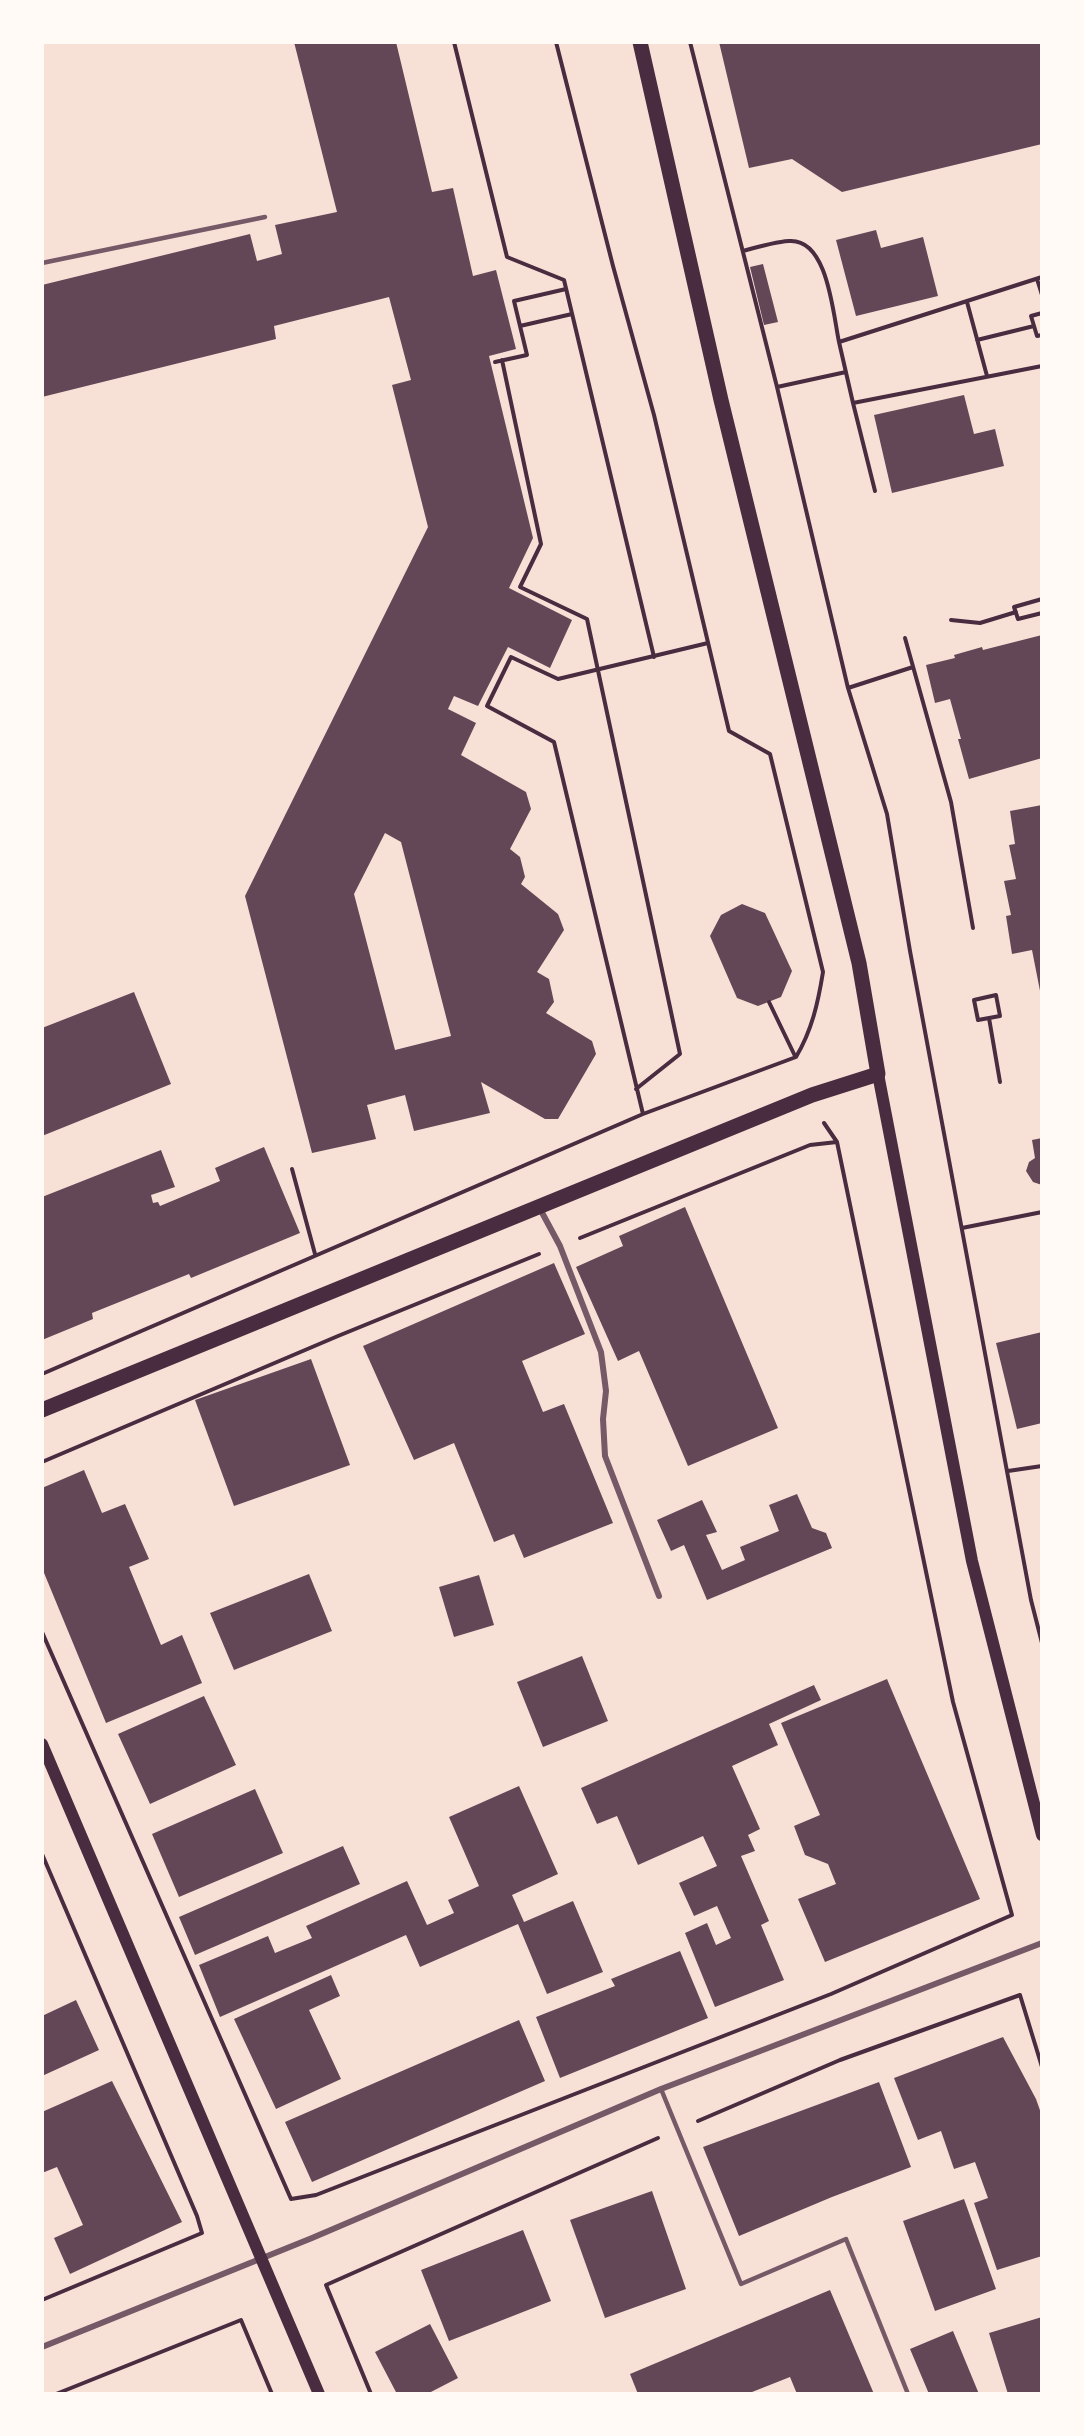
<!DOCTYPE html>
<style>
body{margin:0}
#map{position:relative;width:1084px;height:2436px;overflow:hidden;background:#f7e1d7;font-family:Commissioner,sans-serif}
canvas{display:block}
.frame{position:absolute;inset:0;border:44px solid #fffaf5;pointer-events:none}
</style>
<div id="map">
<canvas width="1084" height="2436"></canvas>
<div class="frame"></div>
</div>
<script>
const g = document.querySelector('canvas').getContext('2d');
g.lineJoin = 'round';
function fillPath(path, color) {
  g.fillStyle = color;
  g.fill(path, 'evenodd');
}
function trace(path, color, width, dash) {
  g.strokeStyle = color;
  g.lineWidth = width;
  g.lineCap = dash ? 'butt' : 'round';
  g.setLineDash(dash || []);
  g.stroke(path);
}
fillPath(new Path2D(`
 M294 42H396L432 192 453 188 473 276 496 270 516 349 489 356 533 538 509 588 572 620 550 668 508 647 478 706 454 696 448 709 476 723 461 755 526 792 531 809 510 849 520 857 525 877 521 884 558 914 564 930 537 972 549 979 554 1002 546 1013 592 1041 596 1054 558 1119H545L481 1082 490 1113 414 1131 405 1095 367 1105 376 1139 312 1153 245 896 428 527 392 385 411 380 389 297 274 326 276 339 42 397V285L250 234 257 261 282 254 275 225 337 212ZM385 833 401 842 451 1036 395 1050 354 894Z
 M719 42H1042V144L842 192 792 159 749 168Z
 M876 230 881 248 923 237 938 296 856 316 836 240Z
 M763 264 778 322 764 325 750 267Z
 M964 395 974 434 995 429 1004 466 892 493 874 415Z
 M1042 635V758L969 779 958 739H961L950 699 935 703 926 665 955 658 954 655 982 647 983 650Z
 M1042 805V996H1041L1032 950 1012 954 1006 916 1011 915 1004 881 1016 879 1009 845 1015 844 1010 811Z
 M742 904 765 913 792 971 781 997 758 1006 737 998 710 936 721 915Z
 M134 992 171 1084 42 1136V1028Z
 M1042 1138V1185L1033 1182 1026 1171 1029 1162 1035 1158 1032 1140Z
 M264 1147 300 1233 191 1278 189 1274 92 1313 93 1319 42 1340V1197L161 1150 175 1187 151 1195 153 1203 158 1202 160 1206 220 1181 215 1168Z
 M685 1207 778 1428 688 1466 639 1351 618 1361 576 1267 623 1246 619 1236Z
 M554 1263 585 1334 522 1361 543 1412 564 1404 613 1523 524 1558 514 1534 494 1542 454 1443 414 1460 363 1346Z
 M1042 1332V1423L1017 1429 996 1343Z
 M311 1359 350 1465 234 1506 195 1400Z
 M84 1470 102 1513 125 1504 149 1559 129 1567 161 1645 182 1635 202 1683 106 1723 42 1568V1488Z
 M797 1494 812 1528 826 1533 832 1548 707 1600 684 1545 671 1551 657 1520 702 1500 717 1532 706 1535 722 1570 745 1560 740 1547 779 1531 769 1505Z
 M309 1574 332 1631 234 1670 210 1613Z
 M479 1575 494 1625 454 1637 439 1587Z
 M582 1656 608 1721 543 1747 517 1682Z
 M887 1679 980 1899 825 1962 798 1899 836 1884 828 1864 805 1855 794 1826 820 1815 781 1723Z
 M814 1685 821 1700 769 1724 778 1745 732 1766 760 1829 748 1835 755 1851 741 1856 769 1921 761 1925 784 1980 715 2007 685 1933 707 1923 716 1945 731 1938 717 1906 694 1916 679 1883 717 1866 703 1836 638 1865 617 1816 597 1824 581 1788Z
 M204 1696 236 1765 150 1804 118 1734Z
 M519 1786 558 1874 512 1895 524 1922 573 1901 603 1972 547 1994 518 1924 420 1967 406 1935 220 2017 199 1965 268 1936 275 1953 312 1938 306 1926 407 1881 427 1925 454 1913 448 1900 479 1886 449 1817Z
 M255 1789 283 1853 179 1897 152 1834Z
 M343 1846 360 1884 195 1955 179 1917Z
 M680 1951 708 2018 560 2078 536 2017 615 1986 611 1979Z
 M331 1975 340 1996 309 2010 341 2079 276 2109 234 2019Z
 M76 2000 99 2050 42 2076V2016Z
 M519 2020 545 2081 312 2182 285 2122Z
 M1003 2037 1036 2099 1042 2116V2256L997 2270 974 2203 988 2198 975 2162 954 2169 941 2131 918 2140 894 2078Z
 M112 2081 182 2222 70 2274 54 2238 83 2225 57 2167 42 2173V2112Z
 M879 2082 911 2167 832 2197 739 2236 703 2147Z
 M652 2191 686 2289 605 2318 570 2220Z
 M964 2199 996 2289 935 2311 903 2221Z
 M523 2230 551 2301 449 2341 421 2270Z
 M830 2290 874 2394H797L790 2377 747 2394H638L630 2374Z
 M1042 2317V2394H1008L989 2333Z
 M430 2324 458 2378 427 2394H397L375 2352Z
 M953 2331 979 2394H929L910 2349Z`), '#644757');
trace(new Path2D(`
 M454 42 507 257 564 280 654 657
 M690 42 777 387 848 688 887 814 910 951 1031 1600 1042 1643
 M743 251C757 247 774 242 789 241 828 238 833 314 839 342
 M1042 277 839 342 853 403 1042 366
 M1037 279 1042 295
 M967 302 987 376
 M1042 313 1031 316 1037 336 1042 335
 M520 326 572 314
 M977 340 1034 326
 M502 360 541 544 520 587 587 619 680 1054 636 1089
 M495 362 527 355 514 301 566 289
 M777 387 846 372
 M853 403 875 491
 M1042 599 1014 607 1018 619 1042 613
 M951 620 980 623 1016 612
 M905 638 951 802 973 928
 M848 688 913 667
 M996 995 1000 1016 978 1020 974 1000Z
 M769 1002 795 1056
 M989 1018 1000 1082
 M643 1114 554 742 487 706 511 657 558 679 708 643
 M292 1169 315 1254
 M962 1228 1042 1212
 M580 1238 810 1145 837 1142
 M42 1374 643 1114 796 1057C812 1030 818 1003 823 972L770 754 729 731 654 415 613 266 556 42
 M42 1462 338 1336 539 1254
 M1008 1471 1042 1466
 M42 1632 291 2199 316 2195 831 1994 1012 1915 953 1702 837 1142 824 1123
 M42 1854 197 2216 202 2233 42 2300
 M698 2121 840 2060 1020 1995 1042 2067
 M56 2394 241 2320 272 2394
 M371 2394 326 2285 658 2138`), '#4a2c40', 4);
trace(new Path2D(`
 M42 263 265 217
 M661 2089 741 2284 846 2239 908 2394`), '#755966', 4.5);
trace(new Path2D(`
 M539 1207 560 1246 601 1352 606 1391 603 1419 605 1456 659 1596
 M42 2347 312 2238 661 2089 1042 1943`), '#755966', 6);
trace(new Path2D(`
 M878 1074 972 1561 1042 1835
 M42 1744 319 2394`), '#4a2c40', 12);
trace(new Path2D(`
 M42 1410 812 1095 878 1074 859 963 721 400 640 42`), '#4a2c40', 15);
</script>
